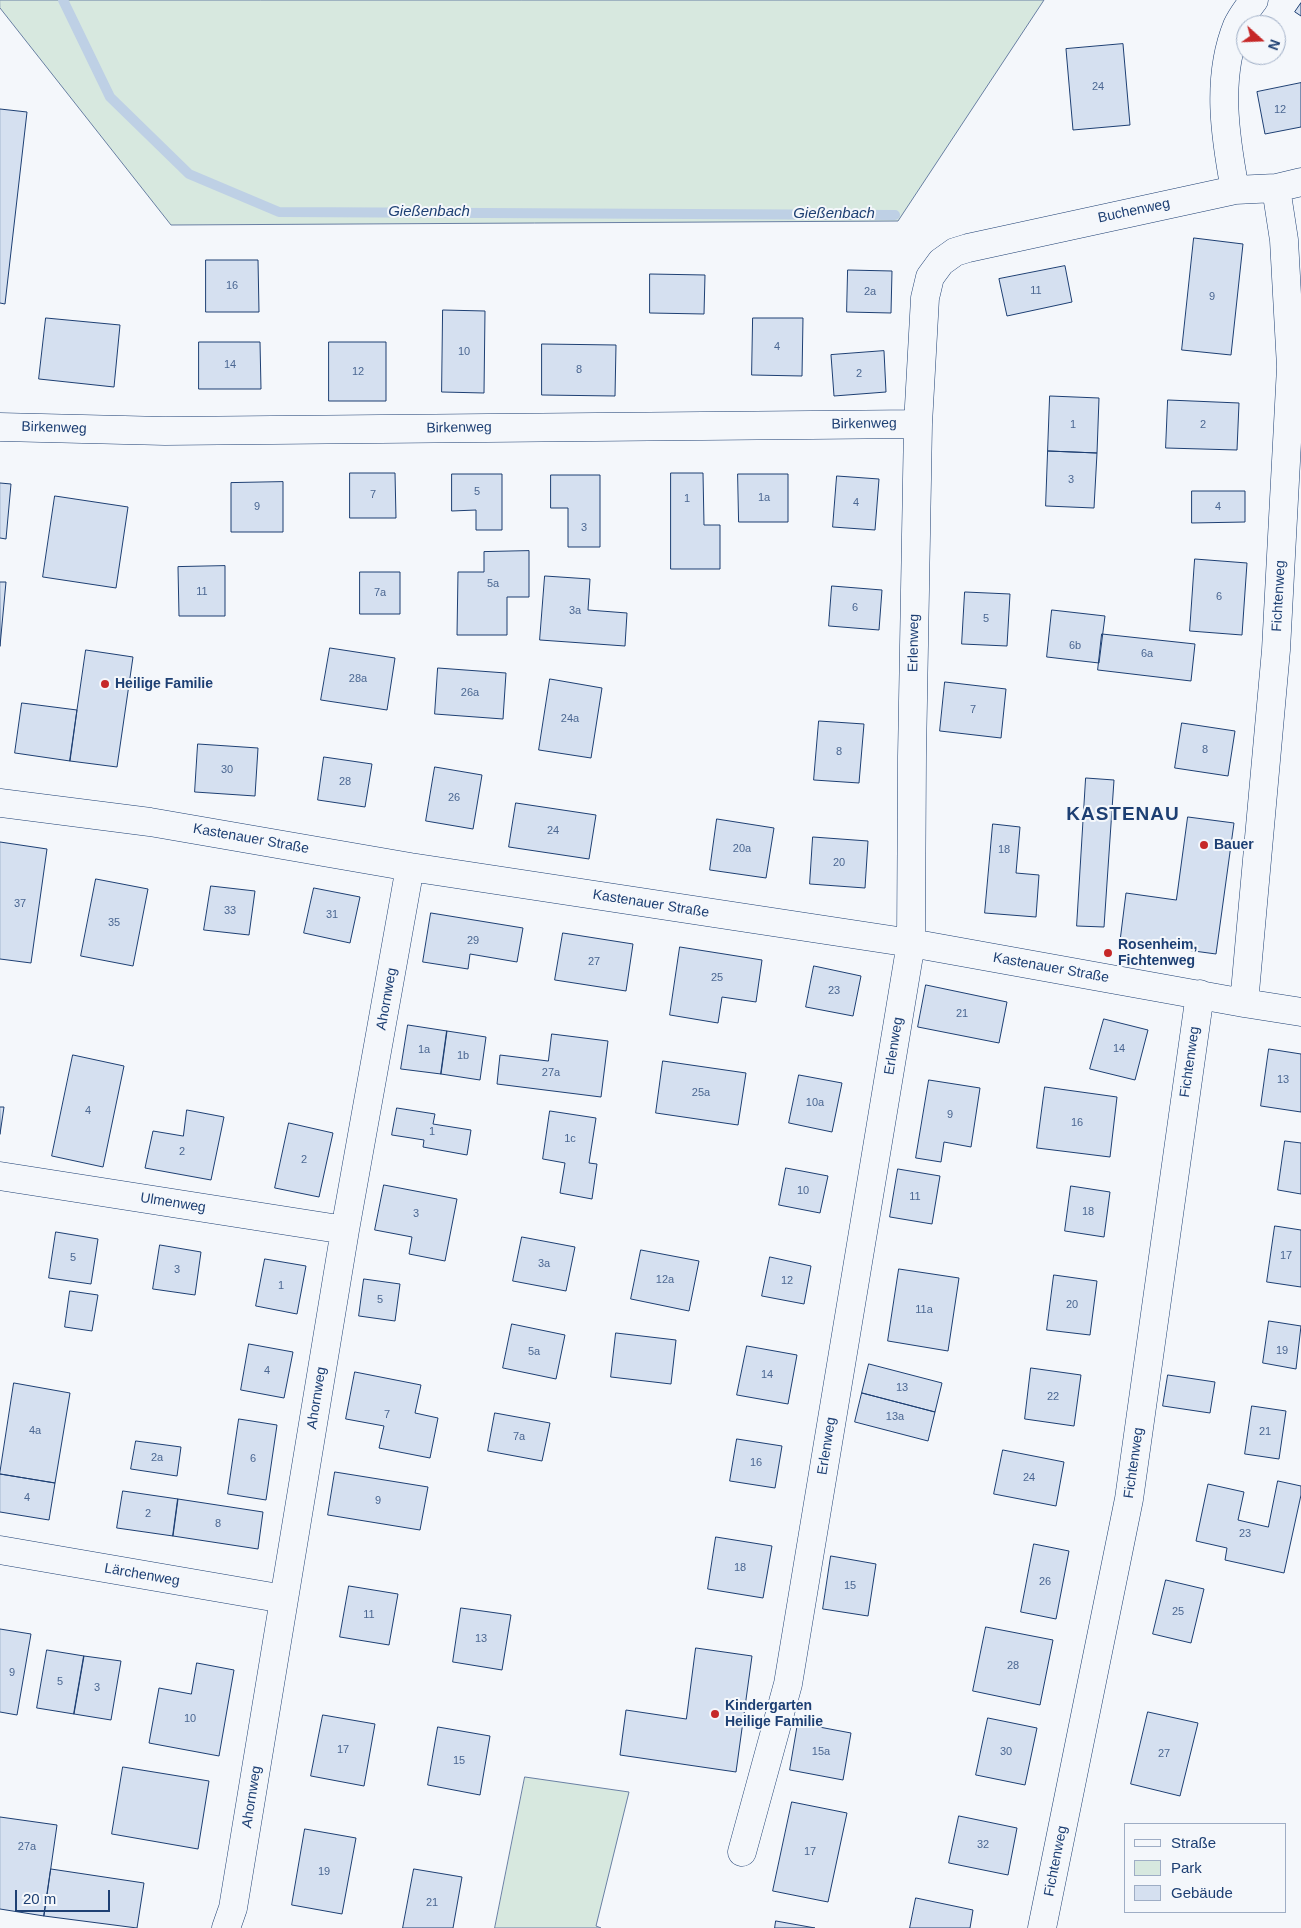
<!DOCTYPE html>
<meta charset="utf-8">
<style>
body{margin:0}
#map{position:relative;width:1301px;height:1928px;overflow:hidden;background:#f4f7fb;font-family:Helvetica,sans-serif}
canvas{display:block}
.legend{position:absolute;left:1124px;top:1823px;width:162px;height:90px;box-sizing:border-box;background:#f4f7fb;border:1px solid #9eadc5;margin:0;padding:6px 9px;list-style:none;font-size:15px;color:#1d3f73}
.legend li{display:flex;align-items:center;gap:10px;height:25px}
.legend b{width:25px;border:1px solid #9eadc5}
.north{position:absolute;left:1236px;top:15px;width:50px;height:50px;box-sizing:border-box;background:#f4f7fb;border:1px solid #9eadc5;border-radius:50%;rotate:110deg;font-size:14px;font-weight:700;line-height:20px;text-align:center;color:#1d3f73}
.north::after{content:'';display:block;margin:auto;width:18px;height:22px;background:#c62828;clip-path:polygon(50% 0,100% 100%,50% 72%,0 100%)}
.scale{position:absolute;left:15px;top:1890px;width:95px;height:22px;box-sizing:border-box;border:2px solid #1d3f73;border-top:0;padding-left:6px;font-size:15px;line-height:18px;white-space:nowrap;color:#1d3f73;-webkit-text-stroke:4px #f4f7fb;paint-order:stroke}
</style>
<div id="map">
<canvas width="1301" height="1928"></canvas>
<ul class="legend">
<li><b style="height:6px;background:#f4f7fb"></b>Straße</li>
<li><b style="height:14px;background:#d7e8df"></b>Park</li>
<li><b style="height:14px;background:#d5e0f0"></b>Gebäude</li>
</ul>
<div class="north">N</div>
<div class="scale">20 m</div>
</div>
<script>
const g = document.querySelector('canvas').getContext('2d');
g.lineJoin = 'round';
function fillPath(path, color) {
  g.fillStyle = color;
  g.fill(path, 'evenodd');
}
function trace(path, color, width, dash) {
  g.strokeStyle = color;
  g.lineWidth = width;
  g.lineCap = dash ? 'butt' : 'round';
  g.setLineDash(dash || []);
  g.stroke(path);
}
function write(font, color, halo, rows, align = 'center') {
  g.font = font + ' Helvetica,sans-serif';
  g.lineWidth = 4;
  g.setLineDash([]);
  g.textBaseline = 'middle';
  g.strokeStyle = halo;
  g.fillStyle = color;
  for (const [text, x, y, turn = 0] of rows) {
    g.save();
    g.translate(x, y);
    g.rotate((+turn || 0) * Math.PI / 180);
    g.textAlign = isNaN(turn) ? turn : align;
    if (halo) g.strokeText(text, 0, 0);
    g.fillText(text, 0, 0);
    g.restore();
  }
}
const green = new Path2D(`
 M0 0H1044L898 221 171 225 0 8Z
 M525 1777 629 1792 596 1926 601 1928H495Z`);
fillPath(green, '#d7e8df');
trace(green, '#687fa3', 1);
trace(new Path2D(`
 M63 0 110 97 189 174 279 212 895 215`), '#bed0e5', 10);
const building = new Path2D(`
 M1301 3V16L1295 12Z
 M1123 44 1130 125 1073 130 1066 49Z
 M1301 83V127L1265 134 1257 92Z
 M0 109 27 112 5 304 0 303Z
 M1194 238 1243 244 1231 355 1182 350Z
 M206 260H258L259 312H206Z
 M1065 266 1072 302 1007 316 999 279Z
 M848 270 892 271 891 313 847 312Z
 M650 274 705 275 704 314 650 313Z
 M443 310 485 311 484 393 442 392Z
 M46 318 120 325 114 387 39 379Z
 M753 318H803L802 376 752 375Z
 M199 342H260L261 389H199Z
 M329 342H386V401H329Z
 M542 344 616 345 615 396 542 395Z
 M884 351 886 392 834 396 831 355Z
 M1050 396 1099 398 1097 453 1048 451Z
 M1168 400 1239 403 1237 450 1166 448Z
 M1048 451 1097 453 1094 508 1046 506Z
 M350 473H395L396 518H350Z
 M671 473H703L704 525H720V569H671Z
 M452 474H502V530H476V510L452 511Z
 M738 474H788V522H739Z
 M551 475H600V547H568V508H551Z
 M837 476 879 479 875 530 833 527Z
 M283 482V532H231V483Z
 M0 483 11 484 6 539 0 538Z
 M1192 491H1245V522L1192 523Z
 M55 496 128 507 116 588 43 577Z
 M529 551V597H507V635H457L458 572H484V552Z
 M1195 559 1247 563 1242 635 1190 631Z
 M225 566V616H179L178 567Z
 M360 572H400V614H360Z
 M545 576 590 579 588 610 627 613 625 646 540 640Z
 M0 582H6L0 646Z
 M832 586 882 590 879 630 829 626Z
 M965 592 1010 594 1007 646 962 644Z
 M1052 610 1105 616 1099 663 1047 657Z
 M1102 634 1195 644 1191 681 1098 670Z
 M330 648 395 658 387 710 321 700Z
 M86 650 133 657 117 767 70 761Z
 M438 668 506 673 503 719 435 714Z
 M550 679 602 688 591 758 539 750Z
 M945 682 1006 689 1001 738 940 731Z
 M22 703 77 710 70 761 15 753Z
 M819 721 864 724 859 783 814 780Z
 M1182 723 1235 731 1228 776 1175 768Z
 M198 744 258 748 255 796 195 792Z
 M324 757 372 764 365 807 318 800Z
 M435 767 482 775 473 829 426 821Z
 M1086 778 1114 780 1104 927 1077 926Z
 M516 803 596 815 589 859 509 847Z
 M1188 817 1234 823 1216 954 1120 941 1126 893 1176 900Z
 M717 819 774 828 766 878 710 870Z
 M993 824 1020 827 1016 873 1039 875 1036 917 985 913Z
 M813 837 868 841 865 888 810 884Z
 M0 842 47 849 31 963 0 959Z
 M96 879 148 889 133 966 81 956Z
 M211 886 255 891 249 935 204 930Z
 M314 888 360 897 350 943 304 933Z
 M431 913 523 928 517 962 470 954 468 969 423 962Z
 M563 933 633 944 626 991 555 980Z
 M680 947 762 960 756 1002 722 997 718 1023 670 1015Z
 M814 966 861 976 853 1016 806 1007Z
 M926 985 1007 1002 999 1043 918 1027Z
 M1104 1019 1148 1030 1135 1080 1090 1069Z
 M408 1025 447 1031 441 1074 401 1069Z
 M447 1031 486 1037 480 1080 441 1074Z
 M552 1034 608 1041 601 1097 497 1084 500 1055 548 1061Z
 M1269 1049 1301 1054V1112L1261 1106Z
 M73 1055 124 1066 103 1167 52 1156Z
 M663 1061 746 1073 738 1125 656 1113Z
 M799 1075 842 1083 832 1132 789 1123Z
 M929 1080 980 1088 971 1147 944 1142 941 1162 916 1158Z
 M1045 1087 1117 1097 1110 1157 1037 1148Z
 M0 1107H4L0 1134Z
 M397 1108 435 1114 433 1124 471 1130 467 1155 423 1147 424 1140 392 1135Z
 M187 1110 224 1117 211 1180 145 1168 153 1131 183 1136Z
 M550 1111 596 1118 589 1163 597 1164 592 1199 560 1193 565 1163 543 1159Z
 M289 1123 333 1133 319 1197 275 1188Z
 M1285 1141 1301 1143V1194L1278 1190Z
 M786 1168 828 1176 820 1213 779 1205Z
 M898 1169 940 1176 932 1224 890 1217Z
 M384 1185 457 1199 445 1261 409 1254 412 1237 375 1230Z
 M1071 1186 1110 1192 1104 1237 1065 1231Z
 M1275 1226 1301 1230V1287L1267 1282Z
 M56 1232 98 1239 91 1284 49 1278Z
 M522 1237 575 1247 566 1291 513 1281Z
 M160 1245 201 1252 195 1295 153 1289Z
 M641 1250 699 1261 689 1311 631 1299Z
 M770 1257 811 1266 804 1304 762 1296Z
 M265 1259 306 1266 297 1314 256 1306Z
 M899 1269 959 1278 948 1351 888 1341Z
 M1054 1275 1097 1281 1090 1335 1047 1330Z
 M364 1279 400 1284 395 1321 359 1316Z
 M70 1291 98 1295 92 1331 65 1327Z
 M1269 1321 1301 1326 1296 1369 1263 1363Z
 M512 1324 565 1335 556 1379 503 1368Z
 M616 1333 676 1340 671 1384 611 1377Z
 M249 1344 293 1352 284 1398 241 1390Z
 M747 1346 797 1355 788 1404 737 1395Z
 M869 1364 942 1383 935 1412 862 1393Z
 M1031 1368 1081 1375 1074 1426 1025 1419Z
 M355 1372 421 1385 415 1413 438 1418 430 1458 379 1448 384 1426 346 1419Z
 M1168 1375 1215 1382 1210 1413 1163 1406Z
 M14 1383 70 1393 55 1483 0 1474Z
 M862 1393 935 1412 928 1441 855 1422Z
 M1252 1406 1286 1411 1279 1459 1245 1454Z
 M495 1413 550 1423 542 1461 488 1451Z
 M239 1419 277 1425 266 1500 228 1494Z
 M737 1439 782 1446 775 1488 730 1481Z
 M136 1441 181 1447 177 1476 131 1469Z
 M1003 1450 1064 1462 1056 1506 994 1494Z
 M335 1472 428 1487 420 1530 328 1515Z
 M0 1474 55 1483 49 1520 0 1512Z
 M1278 1481 1301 1486V1495L1284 1573 1225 1560 1227 1548 1196 1541 1208 1484 1244 1492 1238 1520 1268 1527Z
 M123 1491 178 1499 173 1536 117 1528Z
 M178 1499 263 1512 258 1549 173 1536Z
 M716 1537 772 1546 763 1598 708 1589Z
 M1034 1544 1069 1551 1056 1619 1021 1612Z
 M831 1556 876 1564 868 1616 823 1609Z
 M1166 1580 1204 1589 1191 1643 1153 1634Z
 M349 1586 398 1594 389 1645 340 1637Z
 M461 1608 511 1615 502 1670 453 1662Z
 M986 1627 1053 1640 1040 1705 973 1691Z
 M0 1629 31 1634 17 1715 0 1712Z
 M696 1648 752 1656 736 1772 620 1755 626 1710 686 1719Z
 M47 1650 84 1656 74 1714 37 1708Z
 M84 1656 121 1661 111 1720 74 1714Z
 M197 1663 234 1670 219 1756 149 1743 159 1688 191 1694Z
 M1148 1712 1198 1723 1180 1796 1131 1784Z
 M323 1715 375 1724 364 1786 311 1776Z
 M988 1718 1037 1728 1025 1785 976 1775Z
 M798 1723 851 1733 843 1780 790 1770Z
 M438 1727 490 1736 480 1795 428 1785Z
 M123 1767 209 1781 198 1849 112 1834Z
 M792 1802 847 1813 828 1902 773 1891Z
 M959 1816 1017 1828 1008 1875 949 1863Z
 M0 1817 57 1825 44 1916 0 1909Z
 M305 1829 356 1838 342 1914 292 1905Z
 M51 1869 144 1883 137 1928 44 1916Z
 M414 1869 462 1877 453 1928H403Z
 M916 1898 973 1910 970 1928H910Z
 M776 1921 815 1928H775Z`);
fillPath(building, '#d5e0f0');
trace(building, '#1d3f73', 1);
const minor = new Path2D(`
 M1235 190C1225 136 1216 78 1237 26 1241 17 1248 8 1254 0
 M0 427 165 431 918 424
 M0 803 150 822 410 867 911 943 1244 1003 1301 1012
 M1244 1003 1276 650 1291 367 1284 240 1276 188
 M0 1176 345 1230
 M0 1550 284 1599
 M742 1852 788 1684 911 943 912 756 918 424 925 298 930 277 941 262 955 252 968 248 1235 190 1276 188 1301 182
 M226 1928 233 1908 345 1230 410 867
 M1042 1928 1129 1499 1200 994`);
trace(minor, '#1d3f73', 29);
trace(minor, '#f4f7fb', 28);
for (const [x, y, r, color] of [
 [105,684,5,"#c62828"],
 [1204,845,5,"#c62828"],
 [1108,953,5,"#c62828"],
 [715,1714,5,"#c62828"]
]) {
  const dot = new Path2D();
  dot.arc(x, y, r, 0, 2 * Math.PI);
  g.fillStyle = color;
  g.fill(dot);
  trace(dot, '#f4f7fb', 2);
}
write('11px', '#4b6792', null, [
 ["24",1098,87],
 ["12",1280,110],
 ["16",232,286],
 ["11",1036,291],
 ["2a",870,292],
 ["9",1212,297],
 ["4",777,347],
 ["10",464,352],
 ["14",230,365],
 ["8",579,370],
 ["12",358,372],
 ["2",859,374],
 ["1",1073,425],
 ["2",1203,425],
 ["3",1071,480],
 ["5",477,492],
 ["7",373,495],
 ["1a",764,498],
 ["1",687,499],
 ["4",856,503],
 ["9",257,507],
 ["4",1218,507],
 ["3",584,528],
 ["5a",493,584],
 ["11",202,592],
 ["7a",380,593],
 ["6",1219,597],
 ["6",855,608],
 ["3a",575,611],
 ["5",986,619],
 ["6b",1075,646],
 ["6a",1147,654],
 ["28a",358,679],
 ["26a",470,693],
 ["7",973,710],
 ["24a",570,719],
 ["8",1205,750],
 ["8",839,752],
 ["30",227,770],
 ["28",345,782],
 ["26",454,798],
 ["24",553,831],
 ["20a",742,849],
 ["18",1004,850],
 ["20",839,863],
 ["37",20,904],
 ["33",230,911],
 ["31",332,915],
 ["35",114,923],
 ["29",473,941],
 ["27",594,962],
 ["25",717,978],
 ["23",834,991],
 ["21",962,1014],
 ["14",1119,1049],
 ["1a",424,1050],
 ["1b",463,1056],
 ["27a",551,1073],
 ["13",1283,1080],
 ["25a",701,1093],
 ["10a",815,1103],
 ["4",88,1111],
 ["9",950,1115],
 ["16",1077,1123],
 ["1",432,1132],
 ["1c",570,1139],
 ["2",182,1152],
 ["2",304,1160],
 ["10",803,1191],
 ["11",915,1197],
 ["18",1088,1212],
 ["3",416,1214],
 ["17",1286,1256],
 ["5",73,1258],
 ["3a",544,1264],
 ["3",177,1270],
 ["12a",665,1280],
 ["12",787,1281],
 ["1",281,1286],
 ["5",380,1300],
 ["20",1072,1305],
 ["11a",924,1310],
 ["19",1282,1351],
 ["5a",534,1352],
 ["4",267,1371],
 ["14",767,1375],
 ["13",902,1388],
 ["22",1053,1397],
 ["7",387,1415],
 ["13a",895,1417],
 ["4a",35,1431],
 ["21",1265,1432],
 ["7a",519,1437],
 ["2a",157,1458],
 ["6",253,1459],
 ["16",756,1463],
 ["24",1029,1478],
 ["4",27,1498],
 ["9",378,1501],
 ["2",148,1514],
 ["8",218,1524],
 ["23",1245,1534],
 ["18",740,1568],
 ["26",1045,1582],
 ["15",850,1586],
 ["25",1178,1612],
 ["11",369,1615],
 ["13",481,1639],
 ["28",1013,1666],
 ["9",12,1673],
 ["5",60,1682],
 ["3",97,1688],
 ["10",190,1719],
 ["17",343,1750],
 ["15a",821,1752],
 ["30",1006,1752],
 ["27",1164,1754],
 ["15",459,1761],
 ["32",983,1845],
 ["27a",27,1847],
 ["17",810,1852],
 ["19",324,1872],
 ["21",432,1903]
]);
write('14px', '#1d3f73', '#f4f7fb', [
 ["Buchenweg",1134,211,-12],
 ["Birkenweg",864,424,-1],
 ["Birkenweg",54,428,2],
 ["Birkenweg",459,428,-1],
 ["Fichtenweg",1279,596,-87],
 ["Erlenweg",914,643,-89],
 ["Kastenauer Straße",251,839,10],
 ["Kastenauer Straße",651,904,9],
 ["Kastenauer Straße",1051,968,10],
 ["Ahornweg",387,999,-80],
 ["Erlenweg",894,1046,-81],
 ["Fichtenweg",1190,1062,-82],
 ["Ulmenweg",173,1203,9],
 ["Ahornweg",317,1398,-81],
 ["Erlenweg",827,1446,-81],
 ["Fichtenweg",1134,1463,-82],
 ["Lärchenweg",142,1575,10],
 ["Ahornweg",252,1797,-81],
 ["Fichtenweg",1056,1861,-79]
]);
write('bold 14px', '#1d3f73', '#f4f7fb', [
 ["Heilige Familie",115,684],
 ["Bauer",1214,845],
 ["Rosenheim,",1118,945],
 ["Fichtenweg",1118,961],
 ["Kindergarten",725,1706],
 ["Heilige Familie",725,1722]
], 'left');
write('italic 15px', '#1d3f73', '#f4f7fb', [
 ["Gießenbach",429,212],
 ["Gießenbach",834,214]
]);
g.letterSpacing = '1px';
write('bold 19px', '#1d3f73', '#f4f7fb', [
 ["KASTENAU",1123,815]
]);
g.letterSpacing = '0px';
</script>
